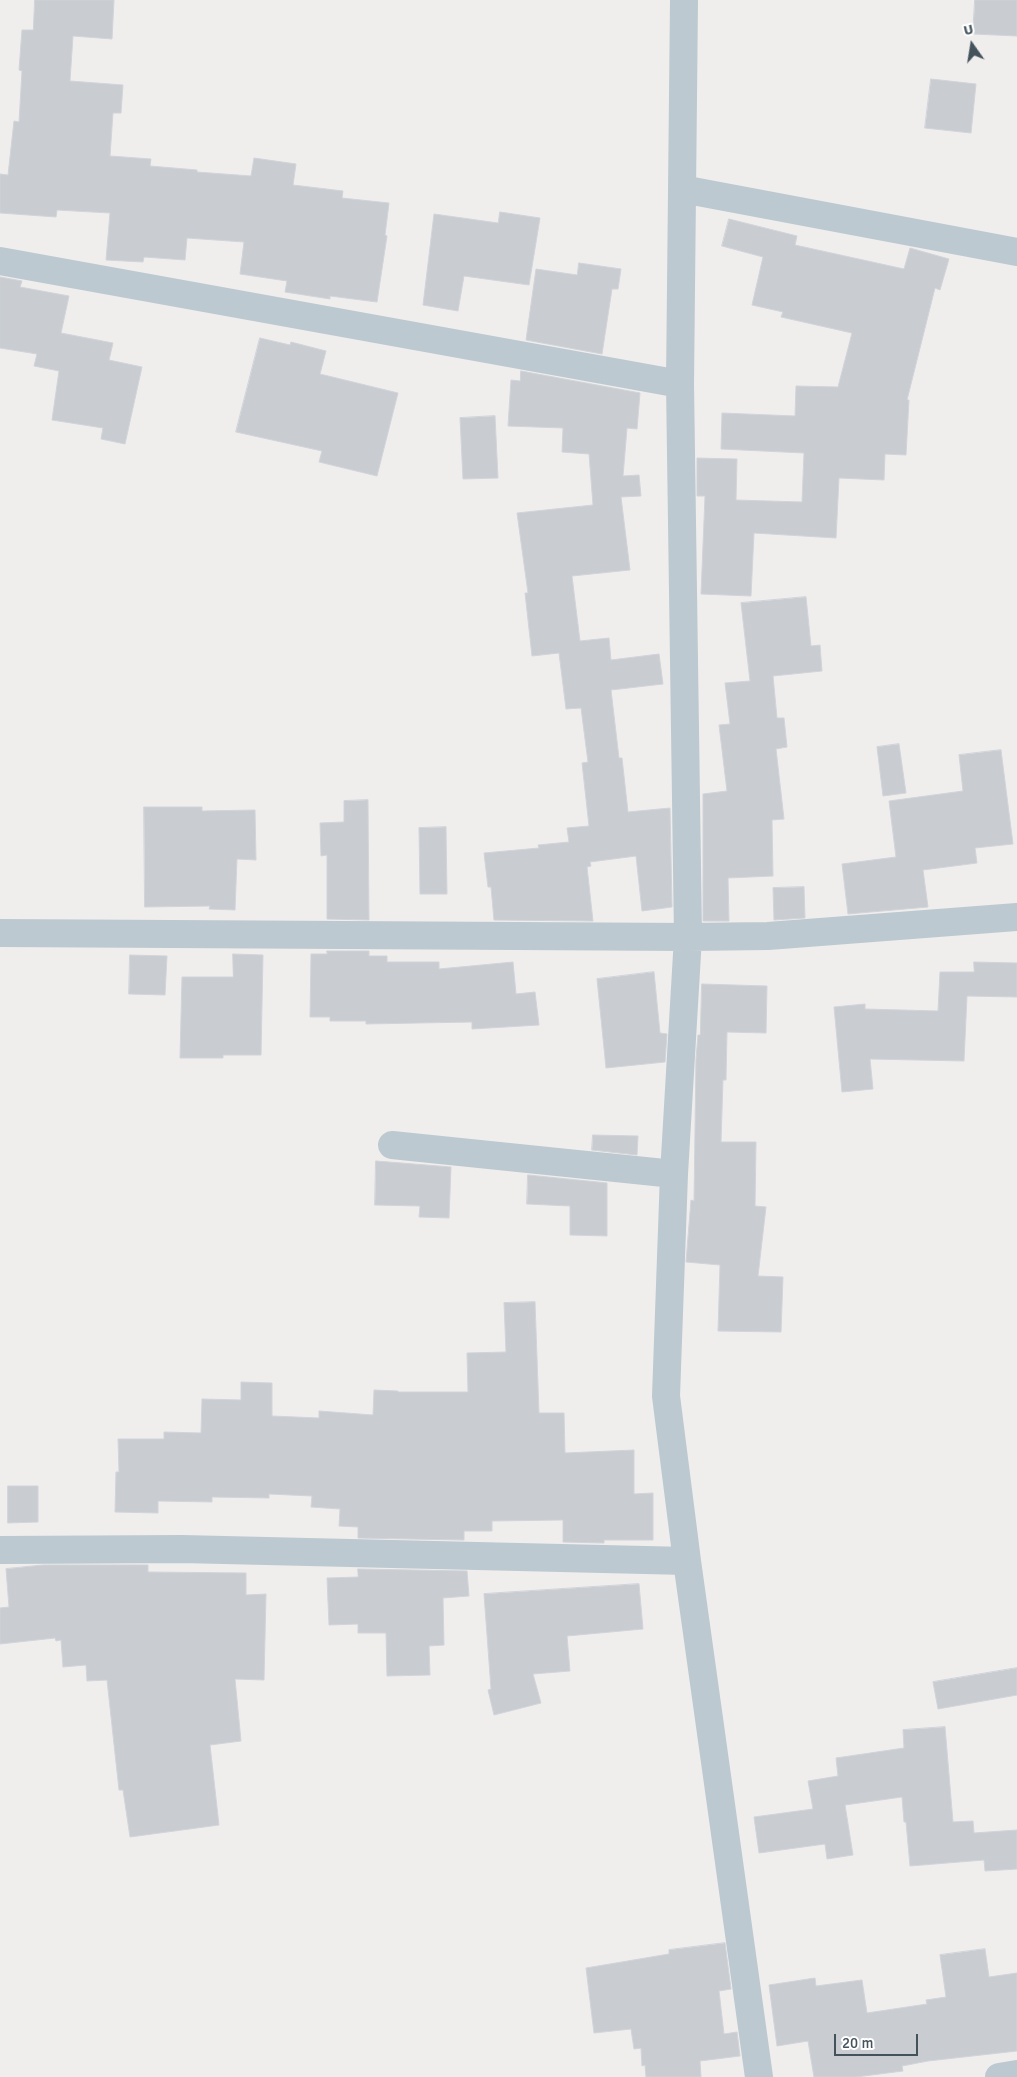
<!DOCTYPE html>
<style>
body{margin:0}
#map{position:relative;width:1017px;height:2077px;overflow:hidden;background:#f0eded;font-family:Signika,sans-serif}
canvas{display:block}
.north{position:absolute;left:947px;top:20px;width:50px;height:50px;-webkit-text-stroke:4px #fff;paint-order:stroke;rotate:347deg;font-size:14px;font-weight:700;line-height:20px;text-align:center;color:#44535b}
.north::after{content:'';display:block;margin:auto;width:18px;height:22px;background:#44535b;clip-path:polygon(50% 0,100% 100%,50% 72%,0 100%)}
.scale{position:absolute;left:834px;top:2034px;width:84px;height:22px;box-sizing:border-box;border:2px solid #44535b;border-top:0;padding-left:6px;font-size:15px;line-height:18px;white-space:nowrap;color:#44535b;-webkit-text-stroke:4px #fff;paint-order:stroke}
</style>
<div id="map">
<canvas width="1017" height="2077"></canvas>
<div class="north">U</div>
<div class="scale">20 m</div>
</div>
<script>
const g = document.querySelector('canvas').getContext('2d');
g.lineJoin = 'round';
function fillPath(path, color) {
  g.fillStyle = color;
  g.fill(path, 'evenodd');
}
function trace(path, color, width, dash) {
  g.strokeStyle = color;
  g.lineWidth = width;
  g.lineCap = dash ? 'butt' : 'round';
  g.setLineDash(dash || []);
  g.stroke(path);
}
const building = new Path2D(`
 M35 0H114L112 39 73 36 70 81 123 85 121 113H113L110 156 151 159 150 166 197 170V172L251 176 254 158 296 164 293 185 343 191 342 198 389 203 385 235 387 236 377 302 330 296V299L285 292 287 281 240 274 244 242 187 238 185 260 144 257 143 262 106 260 110 213 57 210 56 217 0 213V174L8 175 14 121 19 122 22 71 19 70 22 30H33Z
 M975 0H1017V36L973 34Z
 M931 79 976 84 971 133 925 128Z
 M500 212 540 218 529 285 464 276 458 311 423 305 434 214 498 223Z
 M729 219 797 236 795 245 904 269 910 248 949 259 940 290 935 288 907 400H909L906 455 885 454 884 480 839 478 836 538 754 533 751 596 701 594 705 496H697V458L737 459 736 500 802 502 804 453 721 449 722 413 795 416 796 386 838 387 852 333 781 317 783 312 752 305 763 257 722 246Z
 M579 263 621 269 618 289H612L602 354 526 340 536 269 577 275Z
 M0 277 22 281 20 287 69 296 61 333 113 343 109 360 142 367 125 444 101 439 103 428 52 420 59 371 34 366 37 354 0 348Z
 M260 338 290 345 291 342 326 351 320 374 398 393 377 476 319 462 322 451 236 432Z
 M521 371 640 393 637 429 627 428 623 476 639 475 641 496 621 497 630 570 572 576 580 641 609 638 611 660 659 654 663 684 611 690 619 758H622L628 812 670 808 672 907 642 911 636 856 590 862 591 866 587 867 593 921 494 920 491 887H488L484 853 539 848 538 845 569 842 567 828 589 826 582 763 588 762 581 708 566 709 559 653 532 656 525 593H528L517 513 593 505 589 454 562 452 563 428 508 426 511 380 520 381Z
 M495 416 498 478 463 479 460 418Z
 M806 597 811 646 820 645 822 671 773 676 777 718H784L787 747 776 749 784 819 772 820 773 876 728 878 729 921H703V794L727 791 719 725 730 724 725 683 750 681 741 603Z
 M899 744 906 793 883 796 877 747Z
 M1001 750 1013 844 975 848 977 863 923 870 928 907 848 914 842 864 896 857 889 801 963 791 959 755Z
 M368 800 369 920 327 919V855L321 856 320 823 344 822V801Z
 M144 807H202V811L255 810 256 860 237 859 235 910 209 909 210 906 145 907Z
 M446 827 447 894H420L419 828Z
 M804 887 805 918 774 920 773 888Z
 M327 951H369V956H387V962H439V969L513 962 516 994 535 992 539 1025 472 1029V1022L366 1024V1021H330V1017H310L311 954H327Z
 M233 954 263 955 261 1055H223V1058H180L182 977H233Z
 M130 955 167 956 165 995 129 994Z
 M974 962 1017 963V997L967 996 964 1061 870 1059 873 1089 842 1092 834 1007 865 1004V1009L938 1011 940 972H974Z
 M654 972 660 1033 667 1034 665 1062 606 1068 597 979Z
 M702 984 767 986 766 1033 727 1032 726 1080H723L721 1142H756L755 1206 766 1207 758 1276 783 1277 781 1332 718 1331 720 1265 686 1262 691 1200 694 1201 696 1059 698 1035H700Z
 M593 1135 638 1136 637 1155 592 1150Z
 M376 1161 451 1167 449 1218 419 1217 420 1206 375 1205Z
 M528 1175 607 1183V1236L570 1235V1206L527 1204Z
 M535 1302 539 1413H564L565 1453 634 1450V1494L653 1493V1540H604V1543L563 1542V1520L492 1521V1531H464V1540L358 1538V1527L339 1526 340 1509 311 1507 312 1496 269 1494V1498L212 1497V1502L158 1501V1513L115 1512 116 1472H119L118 1439H164V1432L201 1433 202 1399 241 1400V1382L272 1383V1416L319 1418V1411L373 1415 374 1390 398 1391V1392H468L467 1353 506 1352 504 1303Z
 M8 1486H38V1522L8 1523Z
 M43 1565H148V1572L246 1573V1595L266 1594 264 1680 235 1679 241 1741 210 1745 219 1825 130 1837 123 1790H119L107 1680 87 1681 86 1665 63 1667 61 1640 56 1641 55 1638 0 1644V1608L9 1607 6 1569Z
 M358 1569 467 1571 469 1596 443 1598 444 1645 429 1646 430 1675 387 1676 386 1633H358V1624L329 1625 327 1578 358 1577Z
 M639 1584 643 1629 567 1636 570 1671 533 1674 541 1703 494 1715 488 1690 491 1689 484 1594Z
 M1017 1668V1695L938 1709 933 1682Z
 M945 1727 953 1822 973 1821 974 1833 1017 1830V1869L985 1871 984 1860 910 1866 906 1822H904L902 1797 845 1805 853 1855 827 1859 825 1844 759 1853 754 1817 813 1809 808 1781 838 1776 836 1758 904 1748 903 1730Z
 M725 1943 731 1989 719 1991 724 2034 737 2032 740 2056 700 2061 701 2077H646L645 2065 642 2066 641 2048 634 2049 631 2029 594 2033 586 1968 669 1954V1950Z
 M985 1949 989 1977 1017 1973V2051L928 2061 902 2066 903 2071 856 2077H814L808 2041 777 2046 769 1985 815 1978 816 1986 862 1980 867 2013 927 2004 926 2000 946 1997 940 1955Z`);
fillPath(building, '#c9cdd2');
trace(building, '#d0d4d9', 1);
trace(new Path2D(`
 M684 0 680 384 688 937 674 1174 666 1396 687 1561 759 2077
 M682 189 1017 252
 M0 261 680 384
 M0 933 688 937 768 936 1017 917
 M392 1145 674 1174
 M0 1550 182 1549 687 1561
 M999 2077 1017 2074`), '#bcc9d0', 28);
</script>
